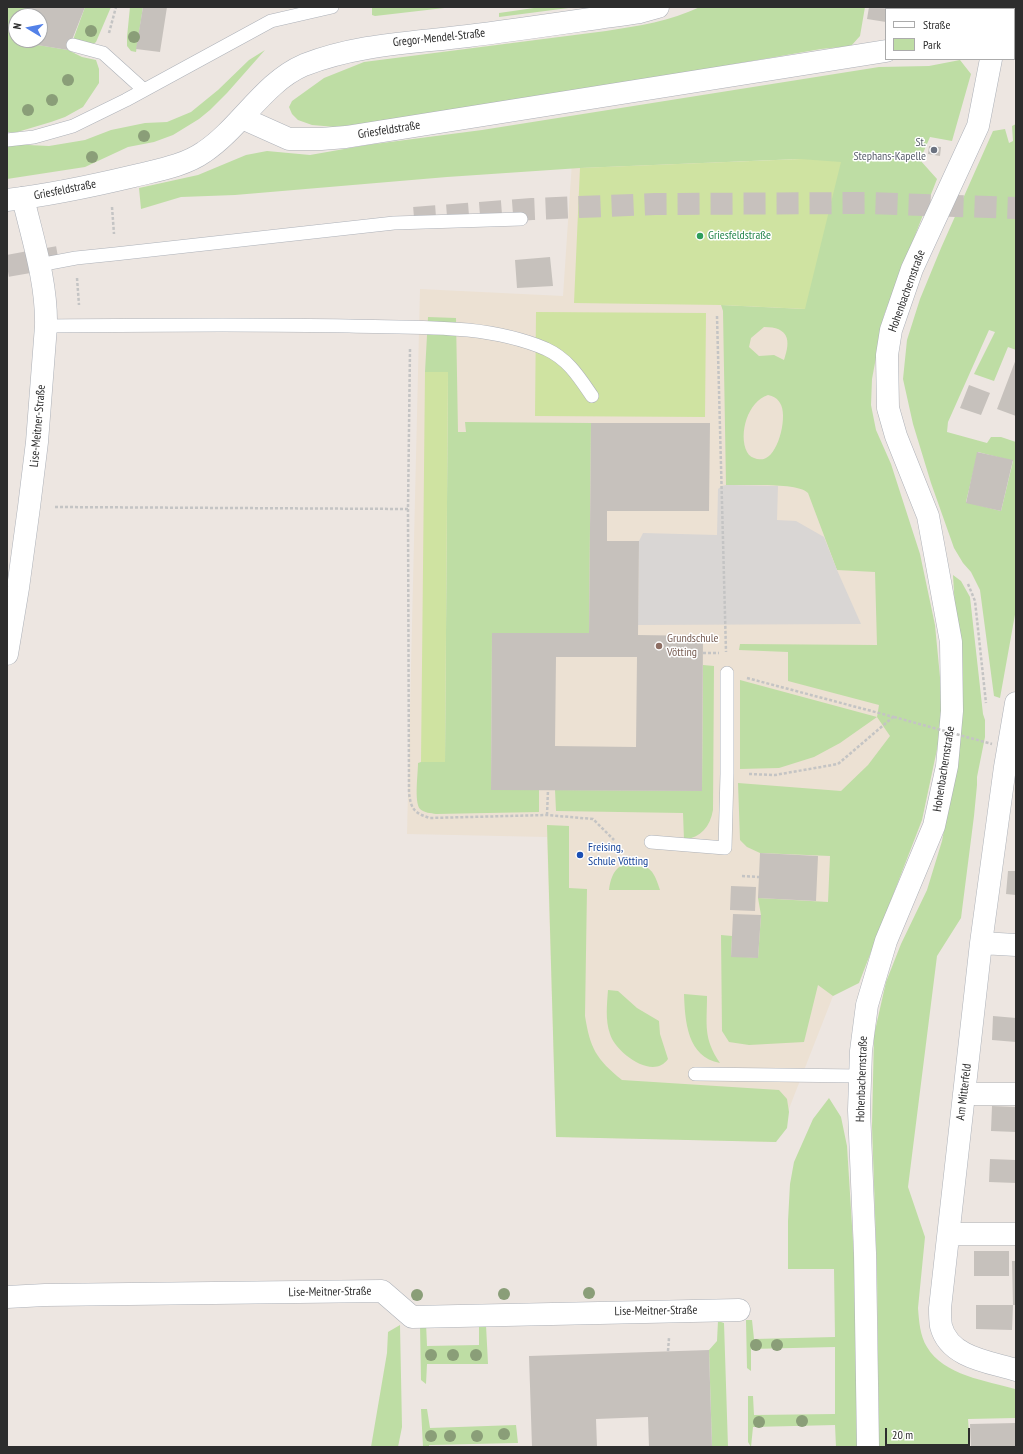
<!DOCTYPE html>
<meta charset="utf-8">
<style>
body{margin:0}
#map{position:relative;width:1023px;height:1454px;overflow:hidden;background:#ede6e1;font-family:"PT Sans Narrow",sans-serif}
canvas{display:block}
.frame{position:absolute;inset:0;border:8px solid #2d2d2d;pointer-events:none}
.legend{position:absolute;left:885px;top:8px;width:130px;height:52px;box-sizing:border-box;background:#fff;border:1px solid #ababab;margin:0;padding:5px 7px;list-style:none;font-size:12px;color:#2d2d2d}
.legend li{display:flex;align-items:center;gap:8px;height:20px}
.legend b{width:20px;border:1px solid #ababab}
.north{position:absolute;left:8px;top:8px;width:40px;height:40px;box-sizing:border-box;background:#fff;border:1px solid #ababab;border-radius:50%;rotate:280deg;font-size:11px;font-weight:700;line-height:16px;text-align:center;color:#2d2d2d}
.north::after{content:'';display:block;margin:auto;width:14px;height:18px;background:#5381e8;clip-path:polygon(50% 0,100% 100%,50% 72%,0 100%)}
.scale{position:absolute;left:885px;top:1428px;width:85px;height:18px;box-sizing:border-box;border:2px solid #2d2d2d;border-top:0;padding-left:5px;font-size:12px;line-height:14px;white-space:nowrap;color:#2d2d2d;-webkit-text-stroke:3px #fff;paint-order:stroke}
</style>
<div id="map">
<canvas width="1023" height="1454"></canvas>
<div class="frame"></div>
<ul class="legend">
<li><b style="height:5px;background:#fff"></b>Straße</li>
<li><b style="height:11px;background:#bedda4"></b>Park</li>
</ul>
<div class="north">N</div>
<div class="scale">20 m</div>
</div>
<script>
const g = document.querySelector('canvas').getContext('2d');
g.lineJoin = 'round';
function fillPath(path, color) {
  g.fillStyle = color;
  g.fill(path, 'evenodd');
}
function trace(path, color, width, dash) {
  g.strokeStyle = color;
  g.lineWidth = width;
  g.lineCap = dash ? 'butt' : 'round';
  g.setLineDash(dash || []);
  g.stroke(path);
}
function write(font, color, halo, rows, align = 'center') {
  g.font = font + ' "PT Sans Narrow",sans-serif';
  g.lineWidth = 3;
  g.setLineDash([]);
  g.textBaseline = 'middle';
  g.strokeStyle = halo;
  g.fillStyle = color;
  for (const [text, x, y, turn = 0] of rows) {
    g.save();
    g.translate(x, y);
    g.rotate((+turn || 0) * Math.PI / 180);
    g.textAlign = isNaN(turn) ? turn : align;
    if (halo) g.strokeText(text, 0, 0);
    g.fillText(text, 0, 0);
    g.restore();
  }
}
fillPath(new Path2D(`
 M572 162H890L845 302 913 712 865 921 833 996 776 1142 556 1137 547 837 407 834 420 289 563 296Z`), '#ece1d3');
fillPath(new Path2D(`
 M7 7H27L24 16H16V35L14 41 68 50 82 57 96 60 99 69V83L83 107 65 117 51 122 14 133 7 132Z
 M85 7H111L96 42 92 45 73 40Z
 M130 7H143L136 52 131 51 127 46V37Z
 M409 7H453L375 16 372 15V8Z
 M541 7H576L499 17V13Z
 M700 7H865L860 36 851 46 821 49 597 88 402 119 335 127 312 125 298 120 292 114 289 107 292 101 324 78 364 62 606 31C639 26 670 21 700 7Z
 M265 50 227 93 210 110 199 119 173 135 154 142 128 147 85 167 7 179V144L49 146 85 140 111 130 145 123 167 122 191 112 218 90 249 60Z
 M960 60 971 74 952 141 930 137 920 160 937 179 884 315 872 379 871 405 876 430 891 464 920 554 935 625 942 698 939 740 922 820 859 983 833 996 818 985 804 1042 749 1045 729 1042 722 1031 721 935 732 936 731 956 758 958 761 915 758 898 828 902 830 856 760 853 747 847 740 840 738 783 841 791 868 765 890 736 877 717 840 743 814 757 779 768 740 769V680L877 717 879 705 788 681V652L739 650 740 644 877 645 875 572 837 570 808 493C797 482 744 486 726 485L723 311 721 305 805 309 800 159 580 168 447 177 235 195 181 197 141 209 139 188 198 175 246 155 267 151 310 155 367 145 482 130 879 67 929 66ZM764 327C789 327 791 340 784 360L774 355 759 356 749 347 751 338ZM768 395C773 396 777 398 780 403 788 415 779 452 766 458 763 460 760 459 757 459 753 458 749 456 747 452 738 434 748 401 768 395Z
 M1016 124V350L1008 347 994 381 974 374 995 332 989 330 948 422 947 432 987 443 991 437H1001L1016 442V609L1000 698 994 696 980 590 971 572 963 563 954 548 931 483 913 424 903 379 907 340 920 299 941 248 993 131 1005 129 1009 143 1013 141 1012 126ZM978 452 1013 461 1001 511 966 502Z
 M428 317 456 318 458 432H466L465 422 591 423 589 633H492L491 790H539V812L436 814C431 813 424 813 420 809 414 802 418 774 418 763L421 762H445L448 373 425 372Z
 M953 575 961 581 970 597 983 714 985 720V737L977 777V785L974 816 961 918 937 956 908 1187 925 1237 918 1308C919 1321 920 1336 927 1347 943 1375 987 1381 1015 1389V1418L968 1419 970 1447H879L877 1272 872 1126 874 1035 886 982 901 944 927 890 942 841 952 786 958 662Z
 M703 665 714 666 713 810C710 827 701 837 684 840L683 813 556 811 555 790 702 791Z
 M547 825 569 826V888L587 889 585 1016C590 1048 596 1059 622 1080L779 1090 787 1099 789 1112 787 1128 776 1142 556 1137Z
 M631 863C651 866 654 871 660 890H609C610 881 613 870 621 866 623 864 628 863 631 863Z
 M608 990 618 991 637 1008 659 1021 660 1034 668 1059C653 1081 615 1052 610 1034 605 1020 607 1004 608 990Z
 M684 994 707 996C707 1025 703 1038 720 1063 687 1057 685 1021 684 994Z
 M829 1098 841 1117 847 1146 858 1321V1447H836L835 1425 753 1427 751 1447 748 1442V1396H753L754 1415 835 1414V1347L751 1349V1371L747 1368 746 1320H752L754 1339 835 1337 834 1269H788V1221L790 1184 794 1162 813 1119Z
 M718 1321 724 1323 728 1447H712L709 1350 717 1341Z
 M426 1323 427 1346 479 1345V1326L486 1325 488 1364H427L426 1384 421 1380 420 1325Z
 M400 1325 402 1427 398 1447H371L387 1353 388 1332Z
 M421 1409H427L430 1428 516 1425 518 1443 429 1445V1447H423Z`), '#bedda4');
fillPath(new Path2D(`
 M800 159 841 162 805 309 721 305 574 303 580 168Z
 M536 312 706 313 705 417 535 416Z
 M425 372H448L445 762H421Z`), '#cfe3a1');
fillPath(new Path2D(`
 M726 485 778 486 777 520 796 521 824 537 837 570 861 624 638 625 639 541 643 533 717 535 718 489 722 486Z`), '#d9d6d4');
fillPath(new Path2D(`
 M27 7H85L68 50 13 41 16 35V40H40V16H24Z
 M143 7H167L160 52 136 49Z
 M869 7H898V9H886V22L867 19Z
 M929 146 941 147 940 156 928 154Z
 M550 257 553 286 517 288 515 260Z
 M1016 359V416L997 409Z
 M969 385 990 393 981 415 960 408Z
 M591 423H710L709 511H607V541H639L638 635 703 636 702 791 491 790 492 633H589ZM556 657H637L636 747 555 746Z
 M977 452 1013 460 1001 511 966 503Z
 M760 853 818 856 816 901 758 898Z
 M1008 871H1016V895L1006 894Z
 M731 886 756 887 755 911 730 910Z
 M733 914 761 915 758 958 731 957Z
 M993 1016 1016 1018V1042L992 1040Z
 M992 1106 1016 1107V1132L991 1131Z
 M990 1159 1016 1160V1183L989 1182Z
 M974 1251H1009V1276H974Z
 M1012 1261H1016V1305H1013L1012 1330 976 1329V1305H1013Z
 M709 1350 712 1447H649L648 1417 596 1419 597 1447H532L529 1356Z
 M1016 1423V1447H971L970 1424Z`), '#c6c1bc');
trace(new Path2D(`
 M414 218 532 209 655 204 867 203 1016 208
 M7 266 58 257`), '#c7c1bd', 22, [22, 11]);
const lane = new Path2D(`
 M73 45 103 53 144 90
 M7 140 34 137 73 126 126 100 271 21 332 7
 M39 265 76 258 115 254 394 223 521 219
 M46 326C147 325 248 324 349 326 415 328 485 323 546 349 568 359 579 377 592 396
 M651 842 725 848 727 774V673
 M695 1074 860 1076`);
const street = new Path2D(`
 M998 9 999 7
 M1014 32H1016
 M242 118 289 139H321L346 137 886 51
 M7 654 18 588 29 507 37 442 46 326C47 283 33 240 23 198
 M1016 703 1005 767 981 943 940 1308C940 1314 940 1320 941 1326 949 1358 990 1362 1016 1370
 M981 943 1016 945
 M964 1094H1016
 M948 1237 959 1234H1016
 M7 1297 45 1295 382 1291 412 1317 739 1310
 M868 1447 865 1253 859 1110 861 1051 867 1005 886 941 934 826 947 766 952 711 951 642 928 516 896 436 888 408 887 355 891 330 912 269 978 126 991 59`);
const secondary = new Path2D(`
 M7 200C50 195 92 186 134 176 158 170 184 166 204 152 240 128 264 82 304 65 357 44 412 43 468 36 525 29 582 20 640 12L658 7`);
trace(lane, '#adb1b8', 14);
trace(street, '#adb1b8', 23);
trace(secondary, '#adb1b8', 23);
trace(new Path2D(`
 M109 33 116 7
 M112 207 114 234
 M77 278 79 305
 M717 316 726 652
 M410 349 408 509 409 793C411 809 414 813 430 818L547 815 593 819 614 840
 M55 507 408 509
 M968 584 975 601 986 703
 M703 653H719
 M747 678 894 717
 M749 774 775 775 838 764 893 717
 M547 815 548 790
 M742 876 759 877
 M668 1351 669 1338`), '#c4c4c4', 2.5, [3, 2]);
trace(lane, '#fff', 13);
trace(street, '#fff', 22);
trace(secondary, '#fff', 22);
trace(new Path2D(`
 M894 717 992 744`), '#c4c4c4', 2.5, [3, 2]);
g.fillStyle = '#8a9e78';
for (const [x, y] of [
 [91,31],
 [134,37],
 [68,80],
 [52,100],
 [28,110],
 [144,136],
 [92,157],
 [589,1293],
 [504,1294],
 [417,1295],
 [756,1345],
 [777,1345],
 [431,1355],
 [453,1355],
 [476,1355],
 [802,1421],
 [759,1422],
 [504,1434],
 [431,1436],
 [450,1436],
 [477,1436]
]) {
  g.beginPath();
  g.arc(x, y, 6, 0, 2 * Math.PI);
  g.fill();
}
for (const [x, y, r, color] of [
 [934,150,4,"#6b7280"],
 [700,236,4,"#2e9e5b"],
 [659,646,4,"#8d6e63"],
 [580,855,4,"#1a4fb4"]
]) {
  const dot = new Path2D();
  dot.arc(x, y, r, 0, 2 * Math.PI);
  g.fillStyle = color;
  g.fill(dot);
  trace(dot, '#fff', 1.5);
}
write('12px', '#2d2d2d', '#fff', [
 ["Gregor-Mendel-Straße",439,38,-6],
 ["Griesfeldstraße",389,130,-9],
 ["Griesfeldstraße",65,190,-11],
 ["Hohenbachernstraße",907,291,-70],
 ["Lise-Meitner-Straße",38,426,-85],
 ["Hohenbachernstraße",944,769,-81],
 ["Hohenbachernstraße",862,1079,-88],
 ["Am Mitterfeld",964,1092,-83],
 ["Lise-Meitner-Straße",330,1292,-1],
 ["Lise-Meitner-Straße",656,1311,-1]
]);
write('12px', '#5b616d', '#fff', [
 ["St.",926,143],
 ["Stephans-Kapelle",926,157]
], 'right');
write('12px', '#27864d', '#fff', [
 ["Griesfeldstraße",708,236]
], 'left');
write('12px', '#785e54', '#fff', [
 ["Grundschule",667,639],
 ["Vötting",667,653]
], 'left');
write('12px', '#164399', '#fff', [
 ["Freising,",588,848],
 ["Schule Vötting",588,862]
], 'left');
</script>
